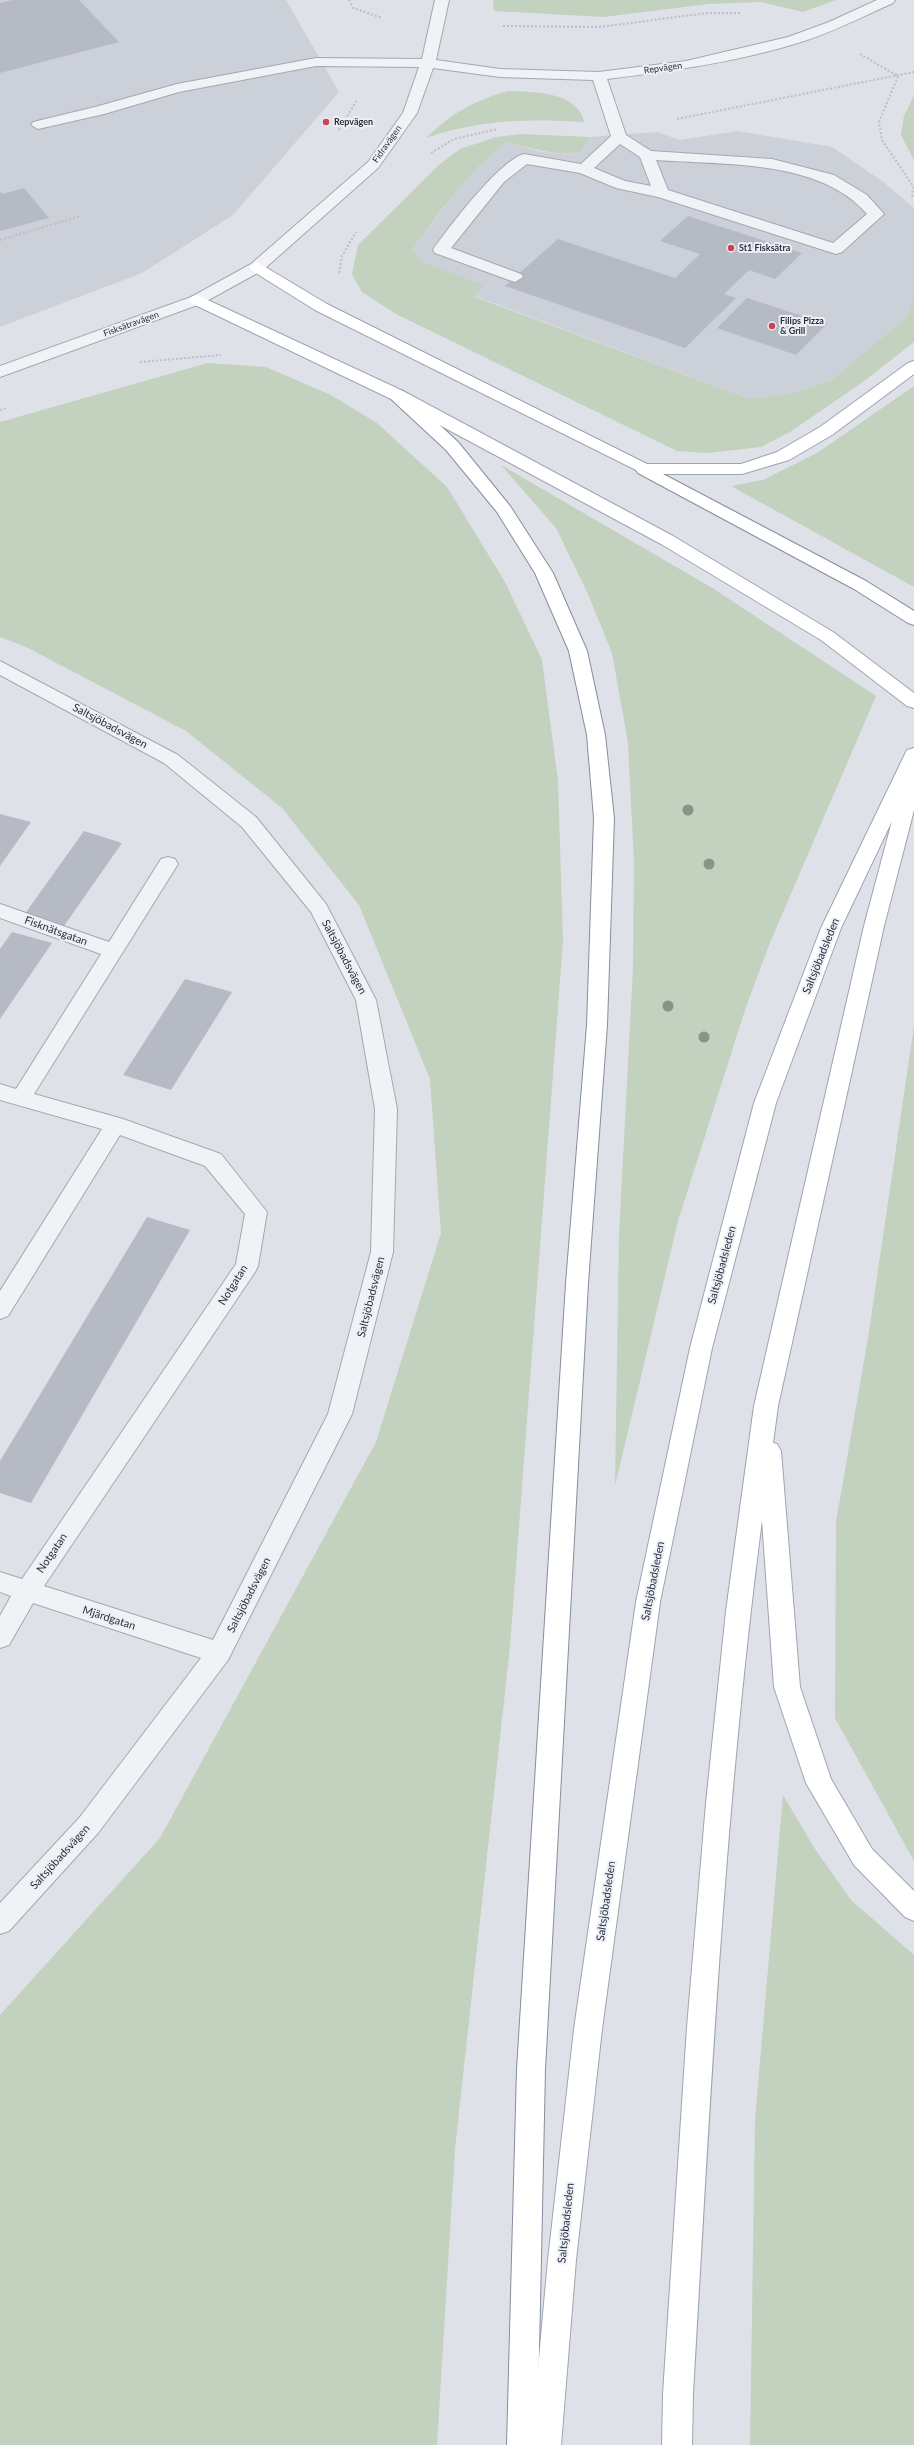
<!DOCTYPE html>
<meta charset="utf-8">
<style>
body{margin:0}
canvas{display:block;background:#dee1e7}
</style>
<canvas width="914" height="2445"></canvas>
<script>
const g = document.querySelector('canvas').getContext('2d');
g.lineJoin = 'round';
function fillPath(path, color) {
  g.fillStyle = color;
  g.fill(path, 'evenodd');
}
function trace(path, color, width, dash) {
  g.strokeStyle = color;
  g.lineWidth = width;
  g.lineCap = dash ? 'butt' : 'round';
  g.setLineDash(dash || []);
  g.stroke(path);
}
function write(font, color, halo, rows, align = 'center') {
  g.font = font + ' Lato,sans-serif';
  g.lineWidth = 4;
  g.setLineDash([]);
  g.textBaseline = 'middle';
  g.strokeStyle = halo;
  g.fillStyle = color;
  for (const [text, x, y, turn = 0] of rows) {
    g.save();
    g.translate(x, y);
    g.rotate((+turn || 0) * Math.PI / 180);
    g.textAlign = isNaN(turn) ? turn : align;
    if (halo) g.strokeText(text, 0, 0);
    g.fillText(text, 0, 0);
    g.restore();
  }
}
fillPath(new Path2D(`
 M0 0H286L339 92 233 215 142 273 0 327Z
 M737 131 832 147 882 181 914 208V295L907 317 831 380 794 393 750 399 475 296 482 285 425 263 412 250 463 182 492 153 507 142 537 151 565 154 580 153 590 137 657 132 680 140Z`), '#ccd0d9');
fillPath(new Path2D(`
 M493 0H836L803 12 761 2 709 4 603 17 494 11Z
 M508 91C532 92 578 91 584 122 527 119 481 119 426 138 453 112 472 102 508 91Z
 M914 95V160L901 135 904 116Z
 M522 134 590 137 580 153C554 155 532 149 507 142 468 170 441 211 412 250L425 263 483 285 475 297 750 399 794 393 831 380 907 317 914 295V342L863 382 790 432 761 447 707 453 677 451 396 314 362 292 352 274 358 245 440 164 460 149 496 137Z
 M208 363 266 367 331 395 377 423 447 487 505 582 542 660 558 781 563 941 510 1646 455 2149 437 2445H0V2015L160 1838 376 1442 441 1233 430 1079 359 905 282 808 186 731 26 647 0 637V422Z
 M914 386V587L731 486 763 480 817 453Z
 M501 465 714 589 876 696 769 945 745 1010 678 1221 615 1486 619 1235 633 968 634 861 628 743 612 653 587 592 556 528Z
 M914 1026V1861L835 1718 836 1522 868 1338Z
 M783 1795 815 1849 851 1900 914 1955V2445H750L755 2120Z`), '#c3d1bf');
fillPath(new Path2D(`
 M12 0H79L119 42 0 73V3Z
 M24 188 49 218 0 231V191L3 194Z
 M688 216 802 253 775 279 749 270 724 294 736 298 685 348 505 286 558 239 675 278 700 254 660 241Z
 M747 298 827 324 796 355 717 328Z
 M0 814 31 822 0 866Z
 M84 831 122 843 64 926 24 915Z
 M12 932 52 943 0 1019V949Z
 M185 979 232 992 171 1090 123 1075Z
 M147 1217 190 1230 31 1503 0 1493V1461Z`), '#b5bac4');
const minor = new Path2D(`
 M435 0H449L436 60 500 69 599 72 686 61 788 37 829 22 877 0H895L893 3C862 17 831 33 798 43 736 62 672 71 607 79L626 135 651 151 772 159 834 175 867 195 884 214 842 252 836 254 658 197 616 188 580 173 527 164 504 182 451 248 521 274 523 277 515 282 509 280 435 253 433 250C448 228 500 160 524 154L581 164 611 136 593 80 500 77 433 68 417 113 378 168 263 270 203 303 0 377V366L191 297 251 264 368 162 403 113 419 67 316 66 179 92 104 114 38 129 31 125 33 122 95 107 177 84 316 58 422 59ZM620 144 640 157 651 186 625 181 594 168ZM656 160C723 165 820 159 867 214L833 243 668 190Z
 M0 661 178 755 256 817 326 904 376 1000 397 1109 393 1252 352 1414 228 1660 98 1833 9 1931 0 1934V1903L80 1817 201 1658 33 1603 9 1645 0 1648V1616L11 1596 0 1592V1572L22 1579 236 1264 245 1214 205 1166 120 1135 8 1316 0 1319V1291L102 1129 0 1100V1084L16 1089 101 954 0 918V904L109 942 161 859 168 857 175 859 178 864 34 1094 123 1119 221 1154 267 1212 258 1266 255 1272 44 1586 213 1640 328 1414 371 1252 375 1109 356 1000 311 912 242 827 164 763 0 675Z`);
const major = new Path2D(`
 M257 262 327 304 647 464H741L777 452 820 427 908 363 914 361V374L832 435 789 460 742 474H644L315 310 251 270 249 267Z
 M197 295 403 391 673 536 833 632 914 693V708L907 706 821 640 661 544 391 399 191 303 189 300 191 297Z
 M914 748V810L884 926 778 1406 773 1443 777 1444 781 1451 800 1687 831 1779 872 1849 914 1891V1921L905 1917 854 1865 806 1783 774 1687 762 1520C724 1810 710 2103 693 2394L692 2445H662L663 2394 687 2027 706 1803 726 1611 754 1406 864 926 892 821 841 928 776 1103 712 1348 660 1602 602 2029 576 2260 561 2445H531L548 2260 574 2029 636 1602 690 1348 754 1103 821 928 905 754 907 750Z`);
const highway = new Path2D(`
 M397 390 403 391 458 442 510 506 553 573 587 651 605 735 614 818 607 1025 588 1283 545 2069 537 2445H507L517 2069 566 1283 587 1025 594 818 587 735 569 651 535 573 497 512 446 450 391 399 389 395 391 391Z
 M644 464 866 581 914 611V625L908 623 854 589 638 473 635 469 638 465Z`);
trace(minor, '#a3a8b1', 2);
trace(major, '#9da5b3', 2);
trace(highway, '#858e9e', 2);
trace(new Path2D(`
 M349 0 353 8 382 18
 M503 26 599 27 708 13H742
 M860 54 898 76 879 122 882 140 913 186 912 199
 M677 119 914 72
 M339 130 357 100
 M431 153 454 139 498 129
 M0 240 81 216
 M339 273 342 256 356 232
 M140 362 221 355
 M0 410 7 408`), '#bcbfc6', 2, [2, 2]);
fillPath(minor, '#f0f2f6');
fillPath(major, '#fff');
fillPath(highway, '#fff');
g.fillStyle = '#849685';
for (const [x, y] of [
 [688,810],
 [709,864],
 [668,1006],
 [704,1037]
]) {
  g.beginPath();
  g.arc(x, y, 5.5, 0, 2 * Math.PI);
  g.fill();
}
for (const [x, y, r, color] of [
 [326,122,4,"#cd4255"],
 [731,248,4,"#cd4255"],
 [772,326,4,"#cd4255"]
]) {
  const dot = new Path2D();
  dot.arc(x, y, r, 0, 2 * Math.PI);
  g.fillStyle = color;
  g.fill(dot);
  trace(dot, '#edf0f5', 1.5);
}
write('9px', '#272f3e', '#edf0f5', [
 ["Repvägen",663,68,-8],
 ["Fidravägen",387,144,-55],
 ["Fisksätravägen",131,324,-20]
]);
write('bold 9px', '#272f3e', '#edf0f5', [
 ["Repvägen",334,122],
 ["St1 Fisksätra",739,248],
 ["Filips Pizza",780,321],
 ["& Grill",780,331]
], 'left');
write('11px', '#272f3e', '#edf0f5', [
 ["Saltsjöbadsvägen",110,726,28],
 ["Fisknätsgatan",56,931,20],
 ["Saltsjöbadsleden",821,956,-68],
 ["Saltsjöbadsvägen",344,957,62],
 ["Saltsjöbadsleden",722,1265,-75],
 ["Notgatan",233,1285,-58],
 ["Saltsjöbadsvägen",371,1297,-76],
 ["Notgatan",52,1553,-56],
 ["Saltsjöbadsleden",653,1581,-79],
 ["Saltsjöbadsvägen",249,1595,-63],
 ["Mjärdgatan",109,1618,18],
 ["Saltsjöbadsvägen",60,1857,-48],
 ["Saltsjöbadsleden",606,1901,-82],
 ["Saltsjöbadsleden",566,2223,-84]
]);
</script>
